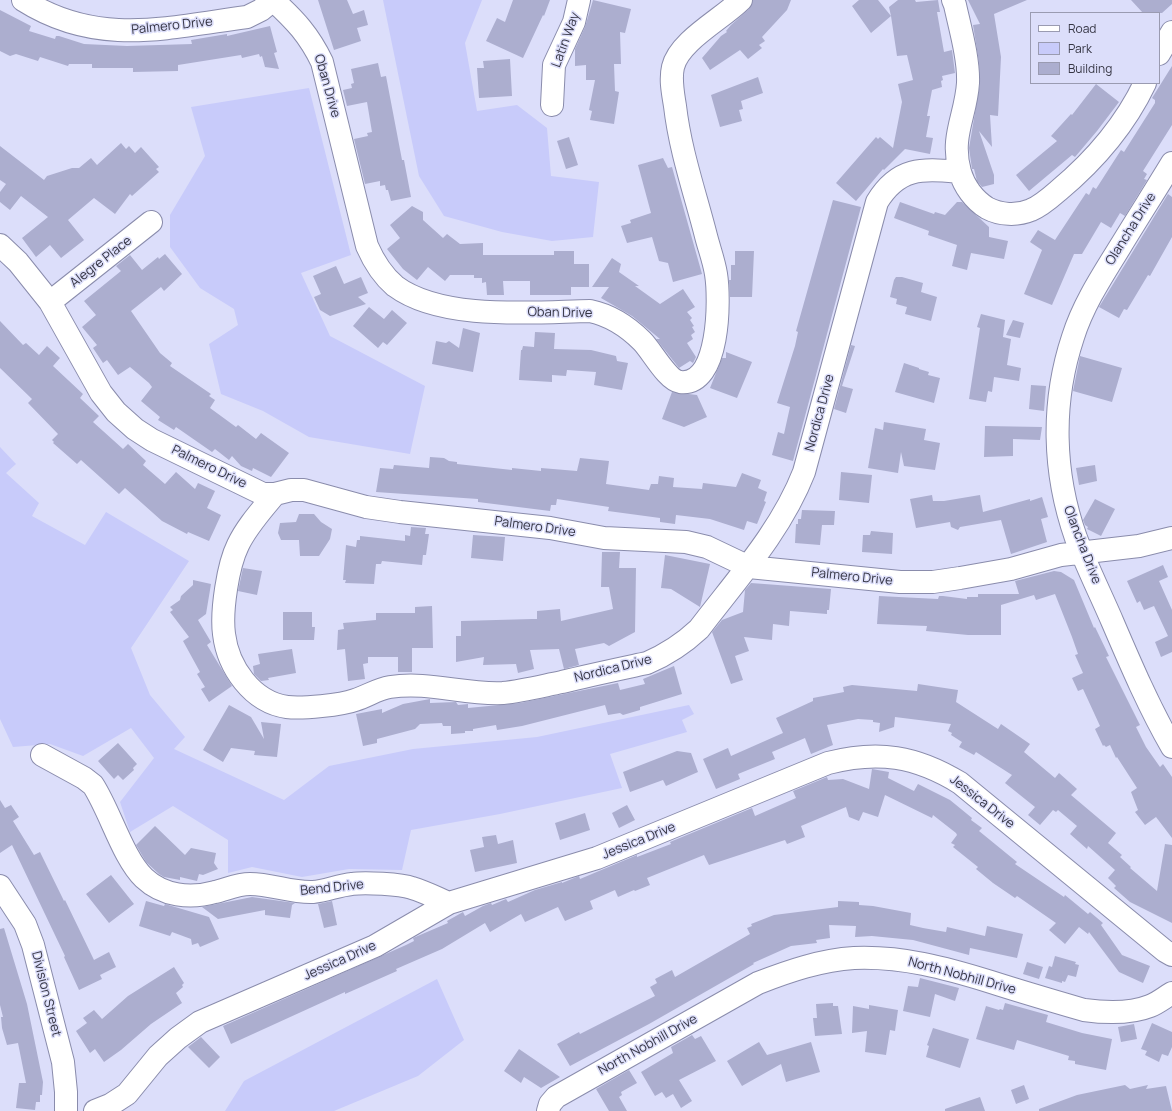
<!DOCTYPE html>
<style>
body{margin:0}
#map{position:relative;width:1172px;height:1111px;overflow:hidden;background:#dcdefa;font-family:Manrope,sans-serif}
canvas{display:block}
.legend{position:absolute;left:1030px;top:12px;width:130px;height:72px;box-sizing:border-box;background:#dcdefa;border:1px solid #9a9bb1;margin:0;padding:5px 7px;list-style:none;font-size:12px;color:#363644}
.legend li{display:flex;align-items:center;gap:8px;height:20px}
.legend b{width:20px;border:1px solid #9a9bb1}
</style>
<div id="map">
<canvas width="1172" height="1111"></canvas>
<ul class="legend">
<li><b style="height:5px;background:#fff"></b>Road</li>
<li><b style="height:11px;background:#c8cbfa"></b>Park</li>
<li><b style="height:11px;background:#acaecf"></b>Building</li>
</ul>
</div>
<script>
const g = document.querySelector('canvas').getContext('2d');
g.lineJoin = 'round';
function fillPath(path, color) {
  g.fillStyle = color;
  g.fill(path, 'evenodd');
}
function trace(path, color, width, dash) {
  g.strokeStyle = color;
  g.lineWidth = width;
  g.lineCap = dash ? 'butt' : 'round';
  g.setLineDash(dash || []);
  g.stroke(path);
}
function write(font, color, halo, rows, align = 'center') {
  g.font = font + ' Manrope,sans-serif';
  g.lineWidth = 3;
  g.setLineDash([]);
  g.textBaseline = 'middle';
  g.strokeStyle = halo;
  g.fillStyle = color;
  for (const [text, x, y, turn = 0] of rows) {
    g.save();
    g.translate(x, y);
    g.rotate((+turn || 0) * Math.PI / 180);
    g.textAlign = isNaN(turn) ? turn : align;
    if (halo) g.strokeText(text, 0, 0);
    g.fillText(text, 0, 0);
    g.restore();
  }
}
fillPath(new Path2D(`
 M383 0H482L465 43 477 111 517 105 547 128 551 176 599 182 593 237 552 241 502 232 444 216 419 176Z
 M309 88 351 255 301 273 330 336 425 386 410 454 309 437 263 411 221 394 209 344 238 325 234 309 200 288 170 247V215L205 156 191 107Z
 M0 447 16 464 6 473 39 503 32 516 85 545 106 512 189 561 131 648 150 695 185 737 174 749 284 800 329 766 413 749 537 737 689 705 694 714 682 720 687 732 610 754 622 788 500 814 411 830 402 870 349 869 302 877 252 867 228 873V840L173 806 130 832 120 802 154 758 131 728 83 756 50 744 13 747 0 719Z
 M437 979 464 1040 418 1076 334 1111H225L244 1081Z`), '#c8cbfa');
fillPath(new Path2D(`
 M318 0H347L353 14 364 10 368 25 357 28 361 41 334 50Z
 M513 0H550L544 16 543 15 523 58 486 41 497 18 505 22Z
 M593 0 631 9 625 33 620 32 621 64H614L615 91 619 92 614 124 590 120 592 111 589 110 595 80H586V65L575 66V49L585 27Z
 M753 0H791L787 10 762 37 765 41 759 45 762 48 748 59 740 50 710 70 702 58 721 36 727 32 726 31 731 25 749 9Z
 M859 0H878L891 16 889 7 898 0H915L916 2 938 0 940 12H937L944 52 952 50 955 73 942 76 943 80 941 81 942 87 932 90 927 116H930L926 137 933 138 930 154 905 149 884 170 883 169 856 201 836 183 876 137 878 139 880 137 893 148 902 102 898 84 913 80 907 55 897 56 891 16 871 33 852 6Z
 M968 0H1027L994 14 1001 57 998 116 990 115 992 147 979 131 994 175V184L982 187 977 181 974 169H972L969 148 980 83 979 62 973 25 980 24Z
 M1131 0H1172V4L1162 13H1143Z
 M0 10 31 26 29 31 55 39 56 36H59L84 44 127 46 192 44 191 40 227 34V36L270 26 277 52 274 53 279 69 265 67 262 56 260 57 259 54 242 58 241 55 178 65V71L133 72V68H92V64H69L68 66 40 57 38 61 16 54 10 56 0 51Z
 M510 59 512 96 479 98 477 68H484L483 61Z
 M378 63 381 77 386 76 402 160H404L411 197 391 201 388 190H386L385 185 380 186V181L365 184 354 139 368 136 367 133 372 132 367 102 347 106 343 90 352 88 351 84 354 83 351 69Z
 M1172 66V125L1143 171 1147 174 1144 179 1147 180 1125 216 1120 213 1111 228 1101 222 1082 254H1074L1052 305 1024 294 1042 250 1030 242 1038 230 1055 240 1086 193 1089 195 1093 187 1096 189 1121 150 1124 152 1155 103V100L1152 98Z
 M758 77 763 93 741 101 743 109 739 110 742 121 720 127 711 95Z
 M1096 84 1119 102 1097 131 1075 157 1072 155 1029 191 1016 175 1057 141 1051 136 1071 114 1072 115Z
 M569 137 578 165 566 169 557 141Z
 M121 143 126 149 129 146 135 153 141 147 159 167 156 169 159 172 132 196 130 194 115 214 94 198 68 220 84 240 61 258 50 245 36 257 22 238 48 217 21 196 10 210 0 202V192L6 184 0 180V146L44 180 47 176 72 168H79L91 158 97 165Z
 M663 158 668 168 672 167 702 274 673 282 668 263 659 261 652 237 627 243 621 226 631 223 630 220 651 213 638 165Z
 M1168 194 1172 197V237L1150 276 1148 275 1127 310 1124 309 1119 318 1099 307Z
 M833 200 861 207 793 461 772 455 778 432 784 434 790 407 777 403 795 346 798 332 796 331Z
 M900 202 934 214 935 212 945 215 957 202H962L989 227V237L1008 241 1004 259 971 253 967 270 952 266 957 245 928 235 929 231 894 218Z
 M412 206 423 212V220L443 238 447 234 460 244 483 243V255H554V251H574V264H589V287H571V295H530V281H503L504 295H487L486 282 482 283V278H474V275H450L445 281 428 267 417 280 403 269 387 249 400 238 390 225Z
 M735 251H754L752 297H730L729 280H731V265H735Z
 M165 254 182 274 164 291 161 287 131 311 160 353 172 363 170 366 211 394 209 396 215 400 210 408 236 427 238 425 256 439 261 433 289 453 271 477 253 468 252 471 241 466 232 456 229 460 215 449 212 452 176 427 174 430 158 420 160 417 141 401 152 387 149 383 130 367 118 375 107 360 103 363 93 348 97 345 82 327 96 315 84 301 121 271 116 266 130 255 142 270 158 257 159 259Z
 M612 258 621 264 619 272 639 286H635L660 304 683 289 695 307 687 312 692 318 690 320 694 326 692 327 695 332 691 335 693 339 687 343 696 357 693 363 690 361 679 368 656 339H660L632 316 601 298 609 287H592Z
 M336 266 344 284 361 277 368 293 358 297 366 304 330 316 320 310 314 297 321 294 313 276Z
 M896 277H902L923 283 921 292 937 297 931 321 905 314 907 307 896 304 897 299 890 297 894 280Z
 M369 307 384 319 392 310 407 323 387 345 383 342 378 348 353 326Z
 M981 314 1005 320 1003 337 1011 339 1007 365 1021 368 1019 381 994 377 992 392 988 391 986 402 969 399 980 328 977 327Z
 M1013 320 1024 323 1020 338 1006 335Z
 M0 321 23 345 26 343 39 355 47 346 60 358 53 366 83 394 80 398 99 416 93 422 123 449 128 444 146 461 143 465 165 484 176 472 195 489 198 483 215 491 207 508 221 515 209 541 188 532 187 534 162 521 125 488 119 494 81 460 77 464 53 443 54 442 52 440 58 434 28 403 32 399 0 368Z
 M463 328 480 333 473 372 432 364 436 341 446 343 449 341 459 348Z
 M535 332 555 333 554 349 591 350 616 356 617 361 628 363 622 390 594 385 596 372 567 370 566 376 552 375V382L519 380 521 350H522L523 346 534 347Z
 M851 345 855 346 842 386 853 389 846 413 834 409Z
 M726 352 752 362 737 398 710 388 722 358H726Z
 M1080 356 1122 368 1112 402 1073 391Z
 M904 363 919 368V369L929 372 928 375 940 378 934 403 895 392Z
 M1031 385 1046 386 1044 411 1029 409Z
 M672 392 697 395 707 417 684 427 662 419Z
 M884 422 926 429 924 440 940 443 935 470 904 466 901 452 898 473 868 468 875 428 883 430Z
 M985 426 1042 427 1040 440 1013 439V456L984 457Z
 M430 457 444 458 449 461 457 462V464L512 470V468L541 471V468L577 471 580 458 609 461 606 484 649 490 651 484H658L659 476 674 478 673 487 702 489 703 483 736 487 742 473 761 480 758 488 767 492 764 501 766 502 757 524 747 521 744 530 710 519 676 515 675 524 660 522V518L608 511 609 507 557 499 556 505H551L550 511 478 502V499L376 492 380 468 393 469 394 465 429 468Z
 M1095 465 1097 481 1079 485 1076 468Z
 M841 472 872 475 869 503 839 500Z
 M932 495 933 501H944L980 495 983 512 1030 499V501L1042 497 1048 517 1041 519 1047 542 1011 554 1001 520 960 527 958 530 951 527 950 522 916 528 910 499Z
 M1095 499 1115 509 1101 536 1087 529 1088 527 1085 525 1083 520Z
 M802 510 835 511 834 525H822L820 545 795 543 796 524H798V519H801Z
 M299 514H314L321 522 332 529 330 539 319 556H300L299 540H281L278 533 280 523 296 522Z
 M411 527 426 528 425 534H429L426 555H423L422 565 382 561 381 564H376L374 584 345 583 346 580H343L346 545 356 547 357 540H360V536L405 541V535L410 536Z
 M871 531 893 533 892 554 862 552 863 535H870Z
 M473 535 505 537 503 561 471 558Z
 M602 552H620L619 568H636L635 632 609 646 604 643 575 649 579 665 564 669 559 649 530 650 534 669 518 673 516 664 483 665 484 657 456 662V636H461V621L532 619H537V611L560 609 561 621 613 609 609 587H601Z
 M665 555 710 564 700 607 671 589 661 588Z
 M1163 565 1168 577 1159 581 1172 610V652L1161 657 1155 642 1168 636 1154 606 1144 610 1140 601 1137 603 1127 581Z
 M243 568 262 571 257 595 238 591Z
 M1054 571 1061 572 1074 580 1094 628 1095 627 1109 656 1106 657 1140 725 1136 727 1146 747 1160 767 1163 764 1172 777V838L1156 817 1145 825 1135 812 1138 810 1131 792 1137 788 1117 757 1116 758 1110 745 1106 747 1104 745 1103 746 1095 729 1100 726 1083 689 1078 691 1072 678 1083 673 1075 655 1078 654 1072 637 1055 594 1036 600 1034 595 1001 605V635H968L926 631 927 626 877 624 879 596 938 599 939 596H943L967 599V597H978V594H1019L1015 581Z
 M193 580 211 584 206 614 198 620 211 642 207 645 232 686 209 702 201 689 205 687 197 674 200 672 183 641 189 637 170 612 173 610 170 607 180 600 181 596 193 585Z
 M751 583 831 589 829 610H827V614L790 611 789 626 773 624 772 640 744 637 749 651 735 656 743 680 731 684 712 632 722 620 743 612 745 590Z
 M432 606 433 648H412V672H398V657H368V663L363 664 365 679 348 681 345 649 337 650 338 630 344 629 343 623 376 620V613H415V607Z
 M283 612H312V627H315L314 640H283Z
 M292 649 296 673 268 678 269 680 261 681 254 674 253 666 260 664 258 654Z
 M674 666 682 694 640 707V710L623 715 620 713 608 715 605 705 522 726 497 730 496 725 473 729V731H465V733L451 734V726H443L442 723 420 724 415 729 377 739V743L363 746 356 714 382 709V713L403 704 430 699V703L456 702 458 705 468 704V708L520 703 618 683 620 690 645 684 643 679Z
 M918 684 958 690 956 702 998 729 1001 724 1030 744 1024 752 1055 778 1059 773 1077 789 1071 795 1116 833 1108 843 1122 855 1120 857 1131 867 1130 868 1157 891 1165 844 1172 845V923L1130 902 1114 888 1116 886 1108 878 1115 870 1088 846 1087 849 1070 834 1077 826 1058 810 1056 812 1053 810 1040 825 1028 815 1035 807 1005 783 1012 775 976 752 974 755 959 747 962 742 951 735 952 733 948 731 951 724 895 717 894 727 879 732 880 723 873 722V720L858 719 827 725 833 745 811 754 805 738 772 752 775 759 738 774 740 779 716 789 703 759 728 748 731 756 783 733 776 718 813 701V698L844 692 843 687 852 685 917 691Z
 M229 705 251 717 264 739 261 722 281 724 277 757 254 755 255 751 231 748 223 762 203 750Z
 M118 743 137 764 133 768 134 770 123 780 118 775 114 779 98 761Z
 M677 751 691 753 698 772 666 786 663 780 630 792 623 772Z
 M872 769 889 772 888 778 914 791 918 784 950 800 972 818 971 820 982 828 979 831 1017 862 1015 864 1064 897 1065 895 1088 914 1090 912 1103 923 1101 925 1122 955 1150 966 1143 983 1119 972 1089 932 1088 934 1079 927 1065 944 1049 930 1056 923 1017 896 1015 898 993 883 976 869 978 867 953 847 955 845 951 843 957 835 956 833 933 815 932 818 885 795 878 817 863 812 859 821 849 817 846 807 801 826 805 837 787 844 785 840 709 865 704 855 647 878 650 885 635 891 634 890 618 897 615 890 590 901 593 909 565 921 558 907 525 922 521 914 490 932 485 923 442 949 396 969 397 971 345 994V992L231 1044 223 1026 406 945 414 941 413 938 448 923 447 921 463 912 465 916 483 906 491 903 492 905 506 899 508 902 535 890 562 882V883L579 876 580 879 637 855V857L671 844 670 842 752 808 755 816 796 798 793 791 827 777 828 780 843 779 869 789Z
 M0 800 5 808 11 805 19 817 13 821 34 855 40 852 64 901 65 900 94 960 109 952 116 967 100 975 102 979 79 990 64 957 65 956 12 845 0 853Z
 M627 805 635 820 619 828 612 813Z
 M585 813 590 830 560 840 555 823Z
 M155 826 185 855 191 848 216 853 214 863 218 869 203 875 199 874 197 881 180 877V880L164 877 159 874 146 862 136 845Z
 M496 835 498 844 513 840 517 863 475 872 470 850 484 847 482 837Z
 M111 875 134 904 109 923 86 894Z
 M252 897 295 903 292 905 290 918 265 915V910L218 919 202 907Z
 M146 901 164 906 165 904 209 917 219 939 200 947 198 943 192 945 191 939 172 932 170 936 139 926Z
 M332 901 337 925 324 928 318 904Z
 M838 901 859 902V905L873 906 911 913 910 925 923 928 946 932 947 927 985 936 987 926 1023 934 1017 958 970 948 969 955 913 940 872 936 855 937 856 926 829 925 830 938 816 940 817 943 791 946 753 963 754 964 649 1024 570 1066 557 1044 579 1032 580 1034 655 996 650 987 657 983 655 979 672 970 675 977 750 934 747 928 752 926 751 924 774 915 838 907Z
 M4 928 27 1004 43 1082 42 1095H40V1102H36L35 1110 16 1108 19 1083H26L18 1043 7 1045 2 1028 1 1017H3L0 1005V929Z
 M1055 956 1076 962 1075 964 1079 965 1076 977 1068 975 1065 982 1062 981V983L1045 978 1049 966 1052 967Z
 M1027 962 1043 967 1039 979 1023 974Z
 M174 967 184 983 182 985 183 987 176 993 182 1003 151 1024 121 1050 104 1062 95 1049 90 1053 76 1031 87 1023 83 1018 94 1010 102 1019 128 996Z
 M920 978 959 988 955 1001 935 994 930 1017 903 1011 908 986 918 987Z
 M833 1003V1006H838L842 1034 815 1036 813 1018H817L816 1004Z
 M1005 1003 1048 1015 1046 1022 1082 1033 1112 1039 1106 1070 1075 1064V1061L1068 1060 1069 1056 1017 1040 1014 1050 976 1039 986 1006 999 1010 1000 1009 1003 1010Z
 M869 1005 898 1010 895 1031 890 1030 886 1055 865 1052 867 1031 852 1033 853 1006 869 1009Z
 M1152 1023 1172 1032V1047L1168 1056 1162 1054 1159 1062 1145 1055 1147 1051 1141 1049Z
 M1134 1024 1137 1039 1121 1042 1118 1027Z
 M933 1028 969 1039 960 1068 926 1057 929 1046 927 1045Z
 M692 1035 695 1039 701 1036 716 1061 679 1080 692 1101 681 1108 673 1094 666 1098 662 1092 655 1096 641 1072 673 1053 671 1047Z
 M201 1037 220 1057 209 1068 188 1047Z
 M759 1042 767 1055 811 1042 820 1072 786 1082 781 1064 742 1086 727 1061Z
 M519 1049 560 1077 541 1088 524 1077 521 1083 504 1071Z
 M629 1070 637 1083 621 1092 622 1095 619 1097 627 1111H609L596 1089Z
 M1024 1085 1029 1099 1016 1104 1011 1090Z
 M1125 1085 1130 1089 1148 1085 1146 1089 1166 1086 1172 1111H1039V1109L1077 1095Z
 M980 1097 985 1111H945V1109Z`), '#acaecf');
const minor = new Path2D(`
 M23 0C97 47 166 28 247 17L261 10 273 0
 M273 0C295 20 309 35 322 62L367 246C374 262 382 275 395 286 442 321 534 312 590 311 609 315 628 327 642 341 652 351 667 380 680 382 720 387 720 299 716 274 714 261 709 248 706 236 695 193 680 150 675 106 673 93 670 80 673 67 679 41 722 19 741 0
 M953 0 955 5C960 28 969 59 968 83 966 116 950 136 960 172 964 186 974 200 987 208 1000 215 1017 216 1031 210 1041 206 1050 198 1058 191 1094 161 1125 125 1145 83
 M1159 54 1172 32
 M552 105 554 65 574 22 579 0
 M1172 163C1155 191 1137 219 1120 247 1102 276 1083 305 1073 337 1051 403 1053 473 1076 538 1087 567 1101 595 1113 623 1131 665 1149 707 1172 747
 M0 245 18 262 50 302 101 393 116 412 135 429 152 440 263 494H275L291 490H304L366 507 400 512 550 528 604 538 686 542 707 547 749 567 900 582H933L960 578 1011 569 1061 555 1139 546 1172 538
 M50 302 151 222
 M275 494C262 510 247 526 238 545 228 565 221 611 224 634 228 667 252 702 287 707 301 709 342 705 355 700 368 696 377 689 390 687 429 681 465 695 503 693 523 691 542 686 562 682 590 675 619 669 647 663 668 654 683 644 699 629 737 579 781 531 804 472L877 202C899 166 923 169 960 172
 M42 755 84 778 93 785C110 811 123 858 144 878 163 896 190 899 215 892 227 889 238 884 250 884 272 884 291 893 313 892 326 891 339 885 352 884 364 882 401 884 412 888 425 892 437 898 449 903
 M0 886 25 924 33 945 63 1062 66 1092V1111
 M95 1111 110 1105 127 1094 158 1056 178 1038 200 1022 375 946 449 903 597 858 828 763C878 750 916 756 960 783L1165 951 1172 955
 M548 1111 550 1104 556 1097 758 983C789 971 821 960 854 958 902 956 946 968 991 982 1022 992 1053 1001 1084 1010 1106 1013 1130 1014 1150 1006 1158 1003 1165 997 1172 993`);
trace(minor, '#8a8cac', 24);
trace(minor, '#fff', 22);
write('13px', '#363644', '#dcdefa', [
 ["Palmero Drive",172,26,-6],
 ["Latin Way",566,40,-70],
 ["Oban Drive",327,86,74],
 ["Olancha Drive",1131,229,-58],
 ["Alegre Place",101,262,-38],
 ["Oban Drive",560,313,1],
 ["Nordica Drive",820,413,-75],
 ["Palmero Drive",209,467,26],
 ["Palmero Drive",535,527,8],
 ["Olancha Drive",1082,545,69],
 ["Palmero Drive",852,577,6],
 ["Nordica Drive",613,669,-14],
 ["Jessica Drive",982,802,38],
 ["Jessica Drive",639,841,-22],
 ["Bend Drive",332,888,-6],
 ["Jessica Drive",340,961,-24],
 ["North Nobhill Drive",962,976,15],
 ["Division Street",46,994,76],
 ["North Nobhill Drive",648,1045,-29]
]);
</script>
